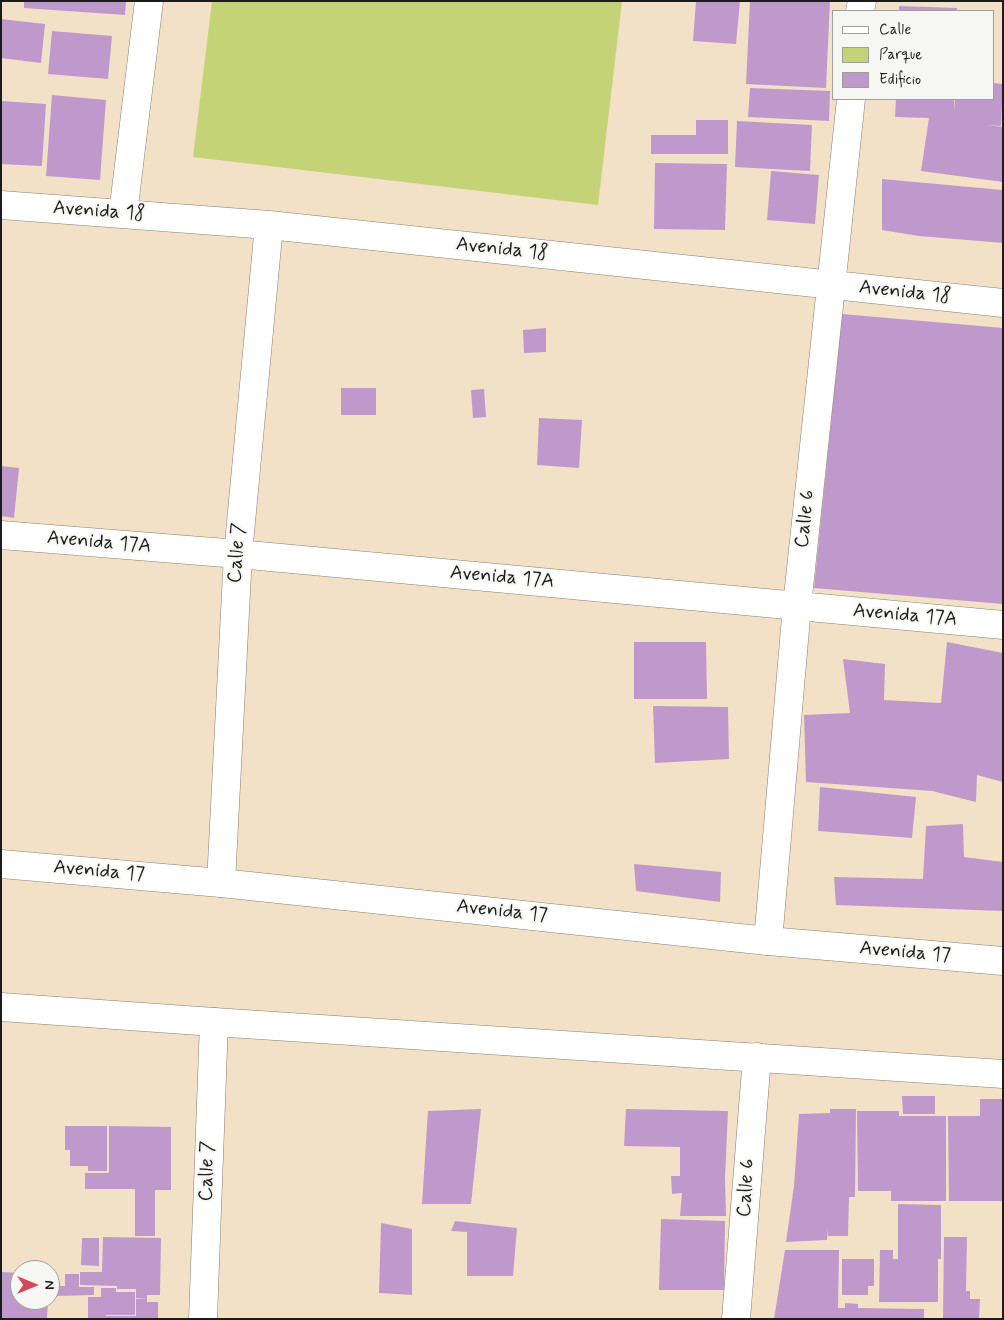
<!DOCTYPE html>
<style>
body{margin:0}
#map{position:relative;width:1004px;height:1320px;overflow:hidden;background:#f3e1c7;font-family:Mynerve,sans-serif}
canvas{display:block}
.frame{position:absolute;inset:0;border:2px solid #1c1c1c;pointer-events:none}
.legend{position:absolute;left:832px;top:10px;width:162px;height:90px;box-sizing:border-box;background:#f6f6f2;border:1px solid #9f9f9c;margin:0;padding:6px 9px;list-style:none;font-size:15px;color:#1c1c1c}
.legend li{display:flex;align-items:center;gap:10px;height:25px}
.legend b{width:25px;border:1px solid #9f9f9c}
.north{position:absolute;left:10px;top:1260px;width:50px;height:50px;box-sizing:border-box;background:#f6f6f2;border:1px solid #9f9f9c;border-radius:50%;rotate:90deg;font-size:14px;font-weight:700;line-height:20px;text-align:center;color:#1c1c1c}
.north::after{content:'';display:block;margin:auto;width:18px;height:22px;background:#d1495b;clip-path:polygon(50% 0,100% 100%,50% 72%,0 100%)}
</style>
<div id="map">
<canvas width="1004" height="1320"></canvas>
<div class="frame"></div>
<ul class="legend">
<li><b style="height:6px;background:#fff"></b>Calle</li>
<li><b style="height:14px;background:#c3d376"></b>Parque</li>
<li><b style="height:14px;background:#c099cc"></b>Edificio</li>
</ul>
<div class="north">N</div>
</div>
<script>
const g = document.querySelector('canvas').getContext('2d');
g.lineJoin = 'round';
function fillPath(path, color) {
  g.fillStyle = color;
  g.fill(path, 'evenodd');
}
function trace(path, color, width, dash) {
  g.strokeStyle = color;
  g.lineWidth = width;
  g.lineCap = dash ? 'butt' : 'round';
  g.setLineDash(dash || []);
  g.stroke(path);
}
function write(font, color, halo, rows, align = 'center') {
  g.font = font + ' Mynerve,sans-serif';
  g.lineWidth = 4;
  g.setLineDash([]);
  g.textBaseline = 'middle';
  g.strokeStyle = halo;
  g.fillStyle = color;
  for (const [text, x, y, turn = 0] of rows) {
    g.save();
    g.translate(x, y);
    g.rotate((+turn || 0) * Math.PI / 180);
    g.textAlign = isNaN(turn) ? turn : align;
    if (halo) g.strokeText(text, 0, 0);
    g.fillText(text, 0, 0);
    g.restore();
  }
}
fillPath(new Path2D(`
 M212 1H622L598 205 193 157Z`), '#c3d376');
fillPath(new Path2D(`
 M24 1H126L125 15 24 8Z
 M696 1H740L736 44 693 41Z
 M750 1H830L826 88 746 84Z
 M899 6 957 8V11H899Z
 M1 19 45 24 41 63 1 58Z
 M52 31 112 36 108 79 48 74Z
 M993 83 1003 84 1001 126 987 125 1003 127V182L921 171 929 118 895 117 896 99H954V111L955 99H993Z
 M750 88 830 91 829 121 748 117Z
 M52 95 106 100 100 180 46 176Z
 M1 101 46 104 42 166 1 164Z
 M696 120H728V154H651V135H696Z
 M737 121 812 125 810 171 735 167Z
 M655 163 727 164 725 230 654 229Z
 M771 171 819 175 815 224 767 220Z
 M882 179 1003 190V243L919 236 882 230Z
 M842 314 1003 328V604L814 588Z
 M546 328V352L524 353 523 330Z
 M341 388H376V415H341Z
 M484 389 486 417 473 418 471 390Z
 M539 418 582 420 579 468 537 465Z
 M1 466 19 468 14 518 1 516Z
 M634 642H706L707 699H634Z
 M947 642 1003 653V782L977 775 976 802 932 791 806 782 804 715 850 713 843 659 885 664 884 700 941 703Z
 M653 706 728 707 729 759 655 763Z
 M820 787 916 797 912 838 818 831Z
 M963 824 964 857 1003 862V911L836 905 834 877 923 879 926 826Z
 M634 864 721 872 720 902 636 891Z
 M902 1096H935V1114H903Z
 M980 1099H1003L1002 1201H949L948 1116H980Z
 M481 1109 471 1204H422L428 1111Z
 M626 1109 728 1111 725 1178 726 1216H680L682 1193 672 1194 671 1176H680V1147L624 1146Z
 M830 1109H856L855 1197H849L848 1236H828V1227L827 1240 786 1242 794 1186 799 1114 830 1113Z
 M857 1111H899V1116H946V1201H891V1191H858Z
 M65 1126H107V1171H88V1166H70V1150H65Z
 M109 1126 171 1127V1190H155V1236H135V1189H85V1173H109Z
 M898 1204 941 1205V1259H938V1302H879L880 1250H893V1259H898Z
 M661 1219 725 1221 724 1290H659Z
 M455 1221 517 1228 513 1276H467V1232L451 1231Z
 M381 1223 412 1229V1295L379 1293Z
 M103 1237 161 1238 160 1295H147V1299L136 1298V1289H117V1286L80 1285V1272H102Z
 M944 1237H967L966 1291H970V1299H980L979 1319 943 1318Z
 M82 1238H99V1266L81 1265Z
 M785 1250H839L838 1308H845V1303L858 1304V1308L924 1309V1319H774Z
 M842 1259H874V1286H868V1295H842Z
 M1 1272 20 1273V1300H48L47 1319H1Z
 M65 1274H79V1287H94V1295L56 1296V1286H65Z
 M101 1288H116V1292H135V1315H106V1316H136V1299H147V1302H158V1319H88V1297H101Z`), '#c099cc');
const minor = new Path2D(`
 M860 11 862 1
 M1 205 269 225 1003 303
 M123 214 149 1
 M1 535 238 554 1003 625
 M221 883 238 554 269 225
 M768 941 797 606 851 99
 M203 1319 214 1022
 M736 1319 757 1057`);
const secondary = new Path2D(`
 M1 864 221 883 768 941 1003 961
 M1 1007 214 1022 1003 1074`);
trace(minor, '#887e72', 29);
trace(secondary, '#887e72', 29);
trace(minor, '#fff', 28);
trace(secondary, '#fff', 28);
write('20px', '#1c1c1c', '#f6f6f2', [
 ["Avenida 18",99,212,4],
 ["Avenida 18",502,250,6],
 ["Avenida 18",905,293,6],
 ["Calle 6",806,519,-84],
 ["Avenida 17A",99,543,5],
 ["Calle 7",238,553,-86],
 ["Avenida 17A",502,578,5],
 ["Avenida 17A",905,616,5],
 ["Avenida 17",99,872,5],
 ["Avenida 17",502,912,6],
 ["Avenida 17",905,953,5],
 ["Calle 7",208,1171,-88],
 ["Calle 6",747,1188,-86]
]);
</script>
